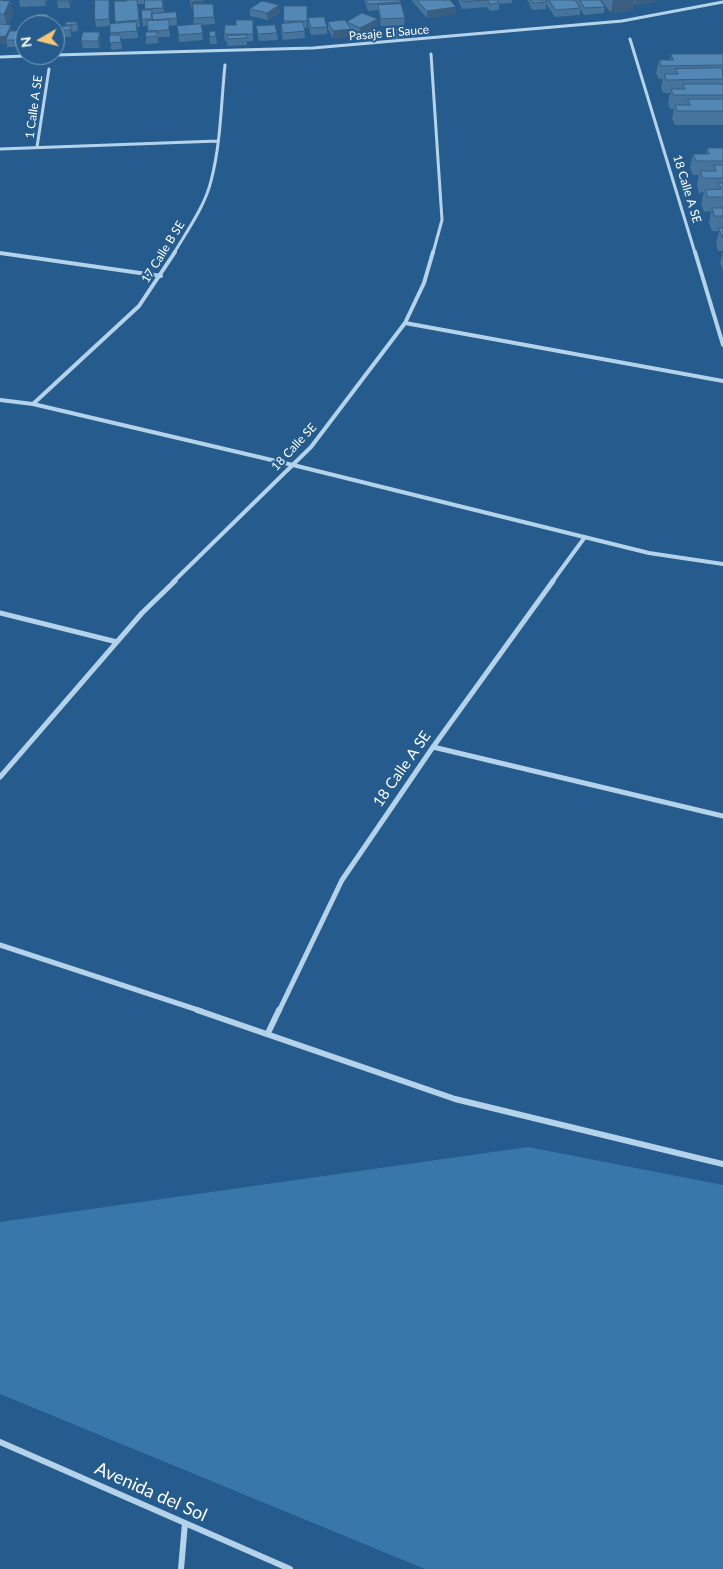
<!DOCTYPE html>
<style>
body{margin:0}
#map{position:relative;width:723px;height:1569px;overflow:hidden;background:#255c8d;font-family:Lato,sans-serif}
canvas{display:block}
.north{position:absolute;left:15px;top:15px;width:50px;height:50px;box-sizing:border-box;background:#255c8d;border:1px solid #7c9dbb;border-radius:50%;rotate:262deg;font-size:14px;font-weight:700;line-height:20px;text-align:center;color:#fff}
.north::after{content:'';display:block;margin:auto;width:18px;height:22px;background:#f5c679;clip-path:polygon(50% 0,100% 100%,50% 72%,0 100%)}
</style>
<div id="map">
<canvas width="723" height="1569"></canvas>
<div class="north">N</div>
</div>
<script>
const g = document.querySelector('canvas').getContext('2d');
g.lineJoin = 'round';
function fillPath(path, color) {
  g.fillStyle = color;
  g.fill(path, 'evenodd');
}
function trace(path, color, width, dash) {
  g.strokeStyle = color;
  g.lineWidth = width;
  g.lineCap = dash ? 'butt' : 'round';
  g.setLineDash(dash || []);
  g.stroke(path);
}
function write(font, color, halo, rows, align = 'center') {
  g.font = font + ' Lato,sans-serif';
  g.lineWidth = 4;
  g.setLineDash([]);
  g.textBaseline = 'middle';
  g.strokeStyle = halo;
  g.fillStyle = color;
  for (const [text, x, y, turn = 0] of rows) {
    g.save();
    g.translate(x, y);
    g.rotate((+turn || 0) * Math.PI / 180);
    g.textAlign = isNaN(turn) ? turn : align;
    if (halo) g.strokeText(text, 0, 0);
    g.fillText(text, 0, 0);
    g.restore();
  }
}
fillPath(new Path2D(`
 M528 1147 723 1185V1569H425L0 1394V1222Z`), '#3976aa');
trace(new Path2D(`
 M630 39 695 253
 M431 54 442 220 433 253
 M55 55 313 48 622 21 723 2
 M0 57 49 55
 M37 147 49 69
 M0 149 218 141
 M174 253C187 231 205 206 211 181 221 143 221 103 225 65`), '#b5d2eb', 3);
trace(new Path2D(`
 M695 252 723 345
 M0 253 161 276
 M405 323 723 381
 M0 400 33 404 293 465 649 553 723 564
 M33 404 139 306 175 252
 M173 582 311 447 405 323 424 283 433 252
 M552 582 585 537`), '#b5d2eb', 4);
trace(new Path2D(`
 M0 613 117 642
 M433 747 723 816
 M0 777 142 613 175 581
 M0 945 201 1011
 M279 1011 342 880 433 747 553 581`), '#b5d2eb', 5);
trace(new Path2D(`
 M197 1010 455 1099 723 1164
 M268 1033 279 1010
 M0 1442 290 1569
 M181 1569 185 1523`), '#b5d2eb', 6);
fillPath(new Path2D(`
 M0 0 10 1 13 14 8 25 12 31H25V25V47H7V43L0 44Z
 M19 0H48L46 6 20 7Z
 M57 0H72L70 8H58Z
 M110 0V23H115L114 1H121V0H174H163L164 13 176 12 177 25 169 26 170 37H158V43L146 44V37L148 32 147 26H143L142 19 145 10V4H138L140 27H137L138 38 121 39 122 49 111 50 110 26 96 27 95 20Z
 M189 0H204V4H213L215 24 201 25 203 40 179 42 177 26 194 25 193 9H192Z
 M364 0H400L405 18 404 25 381 26 378 10 368 11Z
 M412 0H450L456 14 427 18 412 1Z
 M458 0H512V3L499 4V10L490 11 487 7 462 9Z
 M527 0H600L605 7 604 13 584 15 580 9V15L555 17 546 4V9L532 10 529 4V2Z
 M601 0H656L655 2 634 5 633 4 632 11 611 13Z
 M284 6H307V28H304L305 38 283 40 281 30V24L284 23Z
 M250 9 280 12 268 20 250 16Z
 M48 14 49 21 48 25H36V24Z
 M308 18 327 27V34L311 35 308 25Z
 M253 20V41H247V45L227 46V41H225L224 34 236 25Z
 M66 22H77L78 31 72 32 71 37H63L62 30 66 26Z
 M328 22 347 23V22L378 26 360 35 351 30V36L333 38 328 29Z
 M256 26 277 33 278 40 259 41Z
 M55 27H57L62 48 55 49Z
 M389 29 404 31V38L390 39 389 36Z
 M209 32 216 36 217 44H210Z
 M101 39 99 48H83L81 41Z
 M671 54H723V125H675L672 119 674 109H670L668 103 670 93H663L661 87 663 79H659L656 73 659 60H670Z
 M707 148H723V271L720 263 723 251H718L716 243 719 231H712L709 223 711 211 704 212 701 204 704 192 699 193 697 185 699 175H693L690 168 693 154H706Z`), '#47749d');
fillPath(new Path2D(`
 M45 0H48L46 6Z
 M69 0H72L70 8 69 1Z
 M109 0H110V26L109 19Z
 M613 0H634L632 11 611 13Z
 M635 0H656L655 2 634 5Z
 M10 1 13 14 7 27 4 14Z
 M204 1 205 8 192 9 191 2Z
 M279 5 280 12 268 20 267 13Z
 M456 7V14L427 18V11Z
 M48 14 49 21 48 25H47Z
 M378 19V26L360 35V28Z
 M11 25 13 32 6 40 7 43 0 44V37Z
 M71 26 72 33 71 37 70 30Z
 M351 29V36L333 38V31Z
 M100 32 101 39 99 48 98 41Z`), '#395e7f');
const building = new Path2D(`
 M0 0 10 1 4 14H0Z
 M57 0H69V1H57Z
 M95 0H109V19L95 20Z
 M122 0H137L139 20 115 22 114 1H126Z
 M145 0H162L163 8 145 9Z
 M190 0H204V1L191 2Z
 M366 0H400L401 2 368 4Z
 M417 0H450L456 7 427 11Z
 M462 0H487L463 2Z
 M488 0H497L499 3 490 4Z
 M531 0H546L547 2 533 3Z
 M549 0H575L580 8 556 10Z
 M580 0H600L605 7 585 8Z
 M262 1 279 5 267 13 250 9Z
 M193 4H213L214 17 194 18Z
 M401 4 405 18 381 19 378 5Z
 M284 6H307V21H284Z
 M142 10H152L151 19H142Z
 M176 12 177 18 153 20 152 14Z
 M362 13 378 19 360 28 347 22Z
 M37 14H48L46 24H36Z
 M324 17 327 27 311 28 308 18Z
 M169 20V30L148 31 147 21Z
 M236 20H253V34H224L225 25H236Z
 M345 20 351 29 333 31 328 22Z
 M66 22H77V24L66 25Z
 M136 22 137 31 110 33V24Z
 M303 22 305 31 283 33 281 24Z
 M0 24 11 25 6 36 0 37Z
 M33 24V25H25V28H24V25Z
 M201 24 203 33 179 35 177 26Z
 M275 25 277 33 258 34 256 26Z
 M63 26H71L70 30H62Z
 M55 27H57L60 41 55 42Z
 M403 28 404 31 390 32 389 29Z
 M10 31H25V40H6Z
 M215 31 216 36 210 37 209 32Z
 M83 32H100L98 41H81Z
 M146 32H157V36L146 37Z
 M110 35H120L121 42 110 43Z
 M246 35 247 38 227 39V36Z
 M671 54H723V65L661 66 659 60H673Z
 M722 68 723 79 666 80 664 74H678L676 69Z
 M683 84H723V95H673L671 89H685Z
 M688 99H723V111H677L675 105H690Z
 M707 148H723V161H696L693 154H709Z
 M714 165H723V178H703L700 171H716Z
 M719 183H723V197H708L705 190 721 189Z
 M712 208H723V216H715Z
 M719 228H723V237H722Z`);
fillPath(building, '#5287b6');
trace(building, '#395e7f', 1);
write('12px', '#fff', '#255c8d', [
 ["Pasaje El Sauce",389,33,-5],
 ["1 Calle A SE",34,107,-82],
 ["18 Calle A SE",687,189,73],
 ["17 Calle B SE",163,252,-58],
 ["18 Calle SE",294,447,-47]
]);
write('15px', '#fff', '#255c8d', [
 ["18 Calle A SE",402,769,-55]
]);
write('18px', '#fff', '#255c8d', [
 ["Avenida del Sol",151,1492,24]
]);
</script>
